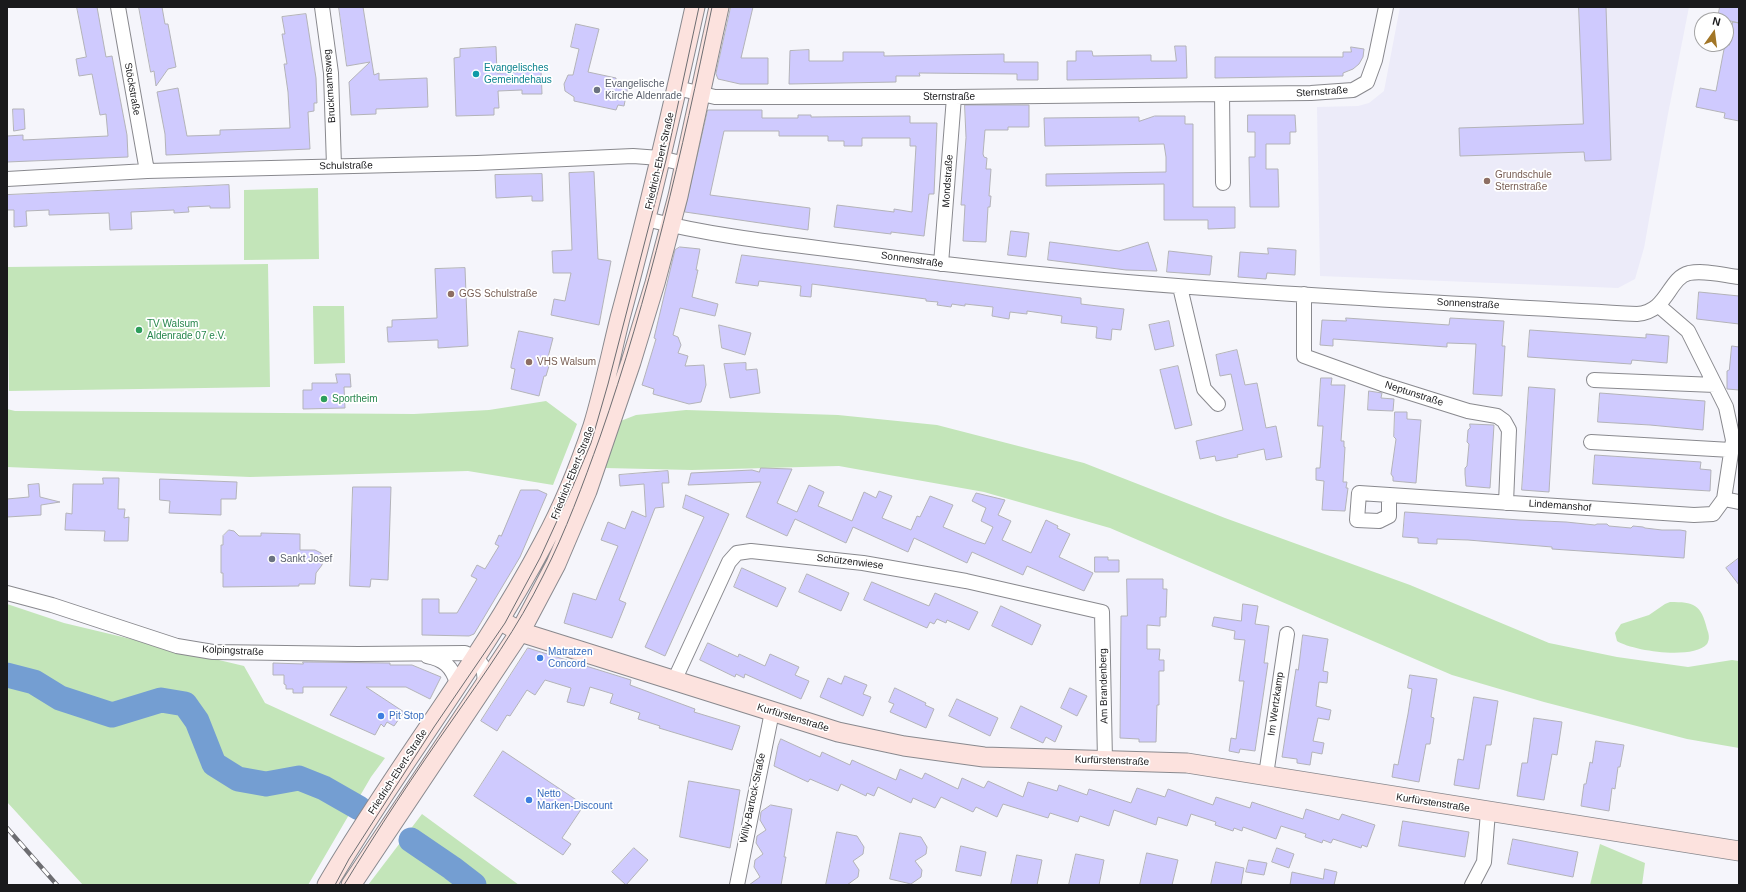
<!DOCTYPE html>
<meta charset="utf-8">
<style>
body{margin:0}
#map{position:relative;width:1746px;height:892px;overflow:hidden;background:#f5f5fb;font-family:Helvetica,sans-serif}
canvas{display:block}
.frame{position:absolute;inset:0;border:8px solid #1a1a1c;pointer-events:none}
.north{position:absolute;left:1694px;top:12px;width:40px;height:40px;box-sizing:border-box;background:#fff;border:1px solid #a3a3a4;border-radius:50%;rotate:14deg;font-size:11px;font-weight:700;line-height:16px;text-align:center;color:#1a1a1c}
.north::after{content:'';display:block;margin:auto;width:14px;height:18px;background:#a27627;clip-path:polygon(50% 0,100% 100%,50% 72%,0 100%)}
</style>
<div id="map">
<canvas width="1746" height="892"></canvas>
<div class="frame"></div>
<div class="north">N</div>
</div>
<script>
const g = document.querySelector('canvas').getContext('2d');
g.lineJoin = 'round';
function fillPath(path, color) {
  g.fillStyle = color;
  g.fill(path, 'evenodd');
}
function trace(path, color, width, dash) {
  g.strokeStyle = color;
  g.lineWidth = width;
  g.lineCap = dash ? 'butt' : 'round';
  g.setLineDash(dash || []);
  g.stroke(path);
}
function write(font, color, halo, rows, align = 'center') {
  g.font = font + ' Helvetica,sans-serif';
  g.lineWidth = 3.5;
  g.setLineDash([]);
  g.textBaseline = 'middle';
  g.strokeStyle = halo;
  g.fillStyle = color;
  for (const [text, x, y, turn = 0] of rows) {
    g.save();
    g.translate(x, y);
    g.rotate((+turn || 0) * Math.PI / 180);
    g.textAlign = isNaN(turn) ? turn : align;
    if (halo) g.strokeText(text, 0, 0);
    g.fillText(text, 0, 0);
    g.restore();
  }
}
fillPath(new Path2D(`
 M1400 7H1689L1668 114 1644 248 1635 279 1618 288 1320 276 1317 107 1358 106 1369 103 1384 91Z`), '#ecebf9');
fillPath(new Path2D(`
 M318 188 319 259 244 260V190Z
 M268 264 270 387 9 391 7 267Z
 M313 306H344L345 363 314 364Z
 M546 401 577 424 553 485 468 471 250 477 7 467V409L15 411 414 414 489 410Z
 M686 410 838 415 937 425 1084 463 1225 518 1410 585 1549 643 1617 657 1688 667 1732 660 1739 661V748L1687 739 1544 702 1452 675 1110 528 984 492 839 466 692 470 605 468 618 422 636 415Z
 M1670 602C1694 602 1701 604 1707 629 1709 634 1710 639 1707 644 1693 660 1633 651 1617 641L1615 633 1621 624 1649 615 1665 604Z
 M7 604 64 623 244 666 265 703 385 758 371 777 308 885H83L7 802Z
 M422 814 519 885H368Z
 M1600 844 1645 863 1642 885H1590Z`), '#c3e5b9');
trace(new Path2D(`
 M7 675 34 682 60 698 112 715 161 700 185 704 197 721 214 764 238 779 266 784 299 778 324 788 359 808
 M411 840 452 868 474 885`), '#749ed2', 25);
const building = new Path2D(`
 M77 7H97L106 57 112 56 127 135 128 157 7 162V136L23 135V140L108 136 106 114 100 115 92 74 79 76 76 59 86 57Z
 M139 7H162L165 24H168L176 67 168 69 156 86 154 71 151 72Z
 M339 7H363L374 75 379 73V80L427 78 428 107 376 109V114L351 115 349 82 370 62 347 66Z
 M731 7H753L741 58H768V84H740L718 79 716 74Z
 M1579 7H1606L1611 160 1585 161 1584 152 1460 156 1459 128 1583 124Z
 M1720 7H1739V23L1718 18Z
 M306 14 316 78 317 103H314V111L308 112 310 149 166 155 165 134 157 92 178 88 187 136 220 135V130L290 128 288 92 284 64H287L282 34H285L282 17Z
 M1733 22 1739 23V121L1724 118 1725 113 1696 107 1700 88 1716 91 1725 44 1729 45Z
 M576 24 599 29 588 72 616 78V82L628 86 624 106 618 105 616 110 574 101V97L565 91 564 84 568 75H573L579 49 571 47Z
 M1175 46H1186L1187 78 1067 80V61H1076V51H1092L1093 56 1151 55V61H1176Z
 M496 47 497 73 541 71 542 94H522V90L498 91 499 108H494V115L456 116 454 58 460 57V49Z
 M1351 47 1364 49 1363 57 1359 64 1353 69 1343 73V76L1215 78V57H1343V52H1351Z
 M809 50V61H843V52H884V56L1004 54V62H1038V80H1017V74L919 73 920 76H896V82L789 84 790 51Z
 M965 105H1029V127H1008V130H985L983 154 984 157 987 158 986 169H991L989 196H991L990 207H988L986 242 963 241 965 205H961L966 138Z
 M13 109H24L25 129 14 131Z
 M708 110H762V118H798V115H811V117L910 116V123H937L934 194H929L924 236 891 232V234L834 227 837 205 894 212V209L912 212 916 146H910V138H862V146H844V141H828V136H779V131H724L710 195 810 208 808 230 685 212Z
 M1248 115H1295L1296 132H1290V144H1266V169H1278L1279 207H1250L1249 157H1255V132H1248Z
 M1155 116H1185V124H1193V207H1235V228L1208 229V220H1164V184L1046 186V174L1166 172V157L1164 144 1045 146 1044 118 1139 117V121Z
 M594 172 598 259 611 261 599 325 551 315 554 299 565 301 571 273H553L552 251 572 250 569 173Z
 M542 174 543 201H532V196L496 198 495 175Z
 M229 185 230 208H210V206L188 207 189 212 174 213V210L131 212 132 229 110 230 109 213 49 215V210L26 211 27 226 14 227V210H7V195Z
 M1011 231 1029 233 1026 257 1008 255Z
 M1050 242 1119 251 1148 242 1157 271 1126 270 1048 260Z
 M680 247 700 249 696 270H698L692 297 718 304 715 316 680 308 673 335 678 337 681 345 678 353 688 356 685 366 704 365 706 385 701 402 689 404 653 394 654 389 642 385 656 339 654 338 675 250Z
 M1268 248 1296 250 1295 275 1267 273 1266 279 1238 277 1240 252 1268 254Z
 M1169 251 1212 256 1210 275 1167 272Z
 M742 255 1081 298V304L1124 309 1121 330 1112 329 1111 340 1096 338 1097 327 1061 323 1062 316 1027 311V314L1010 312 1009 319 992 316 993 307 965 304V306L952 304 951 307 937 305 938 302 926 301V299L812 284 811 297 800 296 801 286 759 281 758 286 736 283Z
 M465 268 468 346 438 348V340L388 342 387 327H392V320L437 318 435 269Z
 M1699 292 1739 296V324L1697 319Z
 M1346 318 1449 325 1450 318 1504 321 1502 346H1505L1502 396 1473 394 1476 344 1447 343V347L1333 339V346L1320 345 1322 320 1346 321Z
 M1169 321 1174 346 1155 350 1149 325Z
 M719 325 751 333 745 355 722 348Z
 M1530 330 1646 338V334L1669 336 1667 363 1632 360 1631 364 1528 357Z
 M519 331 553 338 546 365 549 366 546 376H544L539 396 511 389 515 369 511 368V366Z
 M1732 346 1739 347V390L1727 389V371L1729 370Z
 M1237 350 1245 385 1257 383 1266 428 1276 426 1282 457 1266 460 1264 449 1237 455 1238 457 1216 461 1215 456 1200 459 1196 441 1243 430 1231 374 1220 376 1216 355Z
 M746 363V370L757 369 760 393 730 398 724 364Z
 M1178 366 1192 425 1175 429 1160 370Z
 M336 374H350L351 387H344L345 408 303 409V390H312V383H337Z
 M1321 378H1332L1331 385H1345L1341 441H1344V447H1345L1343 482H1347L1346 488H1348L1345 511 1322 510 1324 481 1316 480V468H1320L1323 426H1318Z
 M1529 387 1555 389 1549 492 1522 490Z
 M1369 391 1382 393 1381 398 1394 399 1393 411 1368 410Z
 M1600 393 1705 401 1703 430 1650 425 1598 422Z
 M1395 412H1407V419L1421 420 1416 483 1393 481V477L1391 474 1396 439 1394 437Z
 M1470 424 1494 425 1490 488 1466 486 1465 474V468L1467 466 1469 444 1467 442 1468 430 1470 428Z
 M1595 455 1701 462 1700 469 1711 470 1710 491 1593 484Z
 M761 468 792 469 777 503 797 512 809 485 824 492 818 506 852 521 864 492 876 498 879 491 892 496 882 518 911 530 917 516 920 517 930 496 953 505 943 527 976 541 985 544 993 527 981 521 986 508 972 501 976 493 1005 500 998 515 1011 521 1002 540 1031 553 1046 520 1058 526 1057 528 1070 534 1059 557 1093 573 1084 591 1027 566 1023 575 972 552 967 563 914 538 908 552 853 527 846 543 795 519 787 536 746 517 761 482 688 485 691 473 752 470 759 472Z
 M668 471 669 483H662L664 507 655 508 619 600 626 603 612 638 564 623 573 593 596 600 599 592 618 546 601 540 608 522 625 529 632 511 646 517 644 484 620 486 619 475Z
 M103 478H119L118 509H125L124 518 129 517 128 541H104L105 531 65 530 66 513 72 514 73 484H103Z
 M160 479 237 482 236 499H221V515L169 513 170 501 160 500Z
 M39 484 40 497 60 502 41 505V515L7 517V499L29 497 28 485Z
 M353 487H391L388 580 371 579 370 587 350 586Z
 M521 490H538L547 494 520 557 474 634 469 636 422 635V599H439V613H457L477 579 471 576 477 565 485 569 499 546 495 544 499 535 501 536Z
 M686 495 729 514 665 656 645 647 704 517 683 508Z
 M1405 512 1520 520 1566 522 1595 525 1597 524H1607L1609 526 1631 528 1633 526 1643 527 1645 528 1662 530H1680L1686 531 1684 558 1552 549V547L1468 540 1437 539V544L1418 543V538L1403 537Z
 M229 530 234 531 239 536H261V533L300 534V550H315L321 553 323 558 322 565 316 573 315 584H299V586L223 587V573H221V545H223V536Z
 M1095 557H1108V560H1119V572H1095Z
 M1739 558V585L1726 568Z
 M742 568 786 588 777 607 734 587Z
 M807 574 849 593 841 611 799 592Z
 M1127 579H1163V589H1167L1166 617H1160V626L1147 625V649H1160L1159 660H1164V671H1159V705H1157L1156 742H1139V739L1120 738 1121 616H1127Z
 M872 582 929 606 935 593 978 612 969 630 947 620 946 623 937 619 934 624 930 622 927 628 864 600Z
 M1243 604 1258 606 1255 624 1269 626 1264 663H1268L1255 751 1240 749 1239 753 1229 751 1231 738 1236 739 1244 681H1239L1245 640 1234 639 1235 631 1212 626 1214 617 1241 621Z
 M1001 606 1041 625 1032 645 992 626Z
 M1303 635 1328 639 1323 671 1328 672 1327 683 1319 682 1316 706 1331 710 1329 720 1318 718 1313 741 1324 743 1322 754 1312 752 1310 765 1297 763V759L1282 757 1296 669 1298 670Z
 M708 643 738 657 739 654 765 666 770 654 799 667 795 675 809 681 801 699 745 674 744 678 736 674 735 677 700 660Z
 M528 648 631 680 630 685 695 709 694 712 740 726 732 750 659 728 660 726 638 719 640 713 610 703 613 694 590 687 584 706 567 702 571 688 545 680 535 695 527 690 510 716 507 715 497 731 481 721Z
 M303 662 390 663V665H412L441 677 430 699 406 687H366L404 712 394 726 387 722 384 727 381 724 375 735 330 715 347 687H303V693H293V689H286V685L284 684V675H273V663L303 664Z
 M1410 675 1437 679 1431 717 1434 718 1430 744H1426L1419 782 1392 777 1394 764 1398 765 1408 714 1412 689 1408 688Z
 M845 676 867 685 863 694 871 697 863 716 820 697 828 678 841 684Z
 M895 688 926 703 925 705 934 709 926 728 890 712 894 704 889 702Z
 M1070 688 1087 696 1077 716 1061 708Z
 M1474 697 1498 701 1491 745H1486L1479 789 1454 785 1458 759 1463 760Z
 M957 699 998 718 990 736 949 716Z
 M1021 706 1062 726 1055 742 1046 737 1043 743 1011 728Z
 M1534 718 1562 722 1557 755 1552 754 1544 800 1517 796 1522 763H1527Z
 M781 739 820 757 822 752 850 765 852 760 896 780 900 769 922 779 925 773 958 789 962 778 984 788 988 781 1023 797 1028 782 1057 791 1059 785 1087 795 1089 789 1131 803 1137 788 1165 797 1168 789 1213 805 1216 797 1250 808 1252 802 1303 819 1306 809 1339 820 1342 814 1375 825 1367 847 1362 845 1361 848 1333 839 1331 843 1323 840 1322 843 1305 837 1306 834 1281 826 1276 839 1243 827 1242 831 1234 828 1233 831 1215 825 1216 822 1191 814 1187 826 1158 817 1156 825 1114 810 1109 826 1080 816 1078 822 1050 813 1048 818 1003 804 997 817 976 807 973 812 941 797 935 808 913 798 911 803 878 787 874 796 867 793 866 796 841 784 838 791 810 779 808 782 774 766 778 746Z
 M1596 741 1624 745 1620 767H1618L1615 789 1612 788 1609 811 1581 806 1584 784H1586L1590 762 1592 763Z
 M503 751 584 805 562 838 571 844 563 855 474 796Z
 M689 781 740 790 730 848 680 837Z
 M771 805 792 809 784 857H786L781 885H749L760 877 754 867 755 860 763 854 756 843 757 836 766 830 760 820 761 812Z
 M1403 821 1469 832 1465 857 1399 846Z
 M837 832 857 836 864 847 863 854 853 861 859 870 858 877 847 885H826Z
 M900 833 921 837 927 847 926 854 915 861 922 870 921 877 911 884 890 879Z
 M1513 839 1578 852 1573 877 1508 864Z
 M961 846 986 852 981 876 956 871Z
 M634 848 648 860 626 885 612 872Z
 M1277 848 1294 854 1289 868 1272 862Z
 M1147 853 1178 860 1172 885H1140Z
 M1076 854 1104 860 1099 885H1069Z
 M1017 855 1042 860 1037 885H1011Z
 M1249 860 1267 863 1264 875 1246 872Z
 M1216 862 1244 868 1241 885H1211Z
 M1325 869 1337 872 1334 885H1290L1292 872 1323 879Z`);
fillPath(building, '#cfcafe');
trace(building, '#b3b3b8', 1);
const street = new Path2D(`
 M118 7 147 171
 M322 7 331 73 334 166
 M677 88 715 97H954L1311 93 1353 90 1367 82 1375 60 1386 7
 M1222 94 1223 183
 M7 179 147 171 477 163 633 156 660 158 685 164
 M646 219C720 238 798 245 873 255 1126 289 1383 299 1637 314 1668 312 1668 278 1689 273 1705 270 1723 275 1739 277
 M941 264 954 97
 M1180 287 1204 389 1218 404
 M1304 294V356L1382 384 1468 411 1497 416 1504 421 1509 430 1506 503
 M1594 380 1715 385
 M1591 442 1731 450
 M1389 495V516L1379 521 1357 520 1359 493 1694 515 1713 514 1724 499 1733 440 1726 407 1688 331 1659 306
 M1724 499 1739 502
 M7 593 52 605 177 646 213 652 358 654 465 653C484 660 484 667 485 685
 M427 656C444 659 452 667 457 683
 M674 681 729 562 737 553 751 551 863 563 966 581 1102 612 1105 761
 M1266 775 1287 634
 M737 885 772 712
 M1472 885 1484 862 1488 812`);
const secondary = new Path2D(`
 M500 620 520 632 838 732 904 746 984 757 1187 763 1739 851
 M327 885C395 768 481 662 544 542 564 505 580 465 593 426 604 390 611 354 620 318 648 215 672 111 695 7
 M351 885 520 632 556 564 587 491 631 362 655 283 678 196 719 7`);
trace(street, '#89898e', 16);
trace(secondary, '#89898e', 21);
trace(street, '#fff', 14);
trace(secondary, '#fce2de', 19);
trace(new Path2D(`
 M335 885 349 859 434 727 505 623 540 558 573 486 591 443 608 384 666 160 699 7
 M344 885C378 829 415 773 453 719 485 673 518 627 543 576 566 531 583 484 600 437 649 297 682 152 712 7`), '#6d6d71', 1);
const rail = new Path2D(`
 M7 828 57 885`);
trace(rail, '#6d6d71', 4.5);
trace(rail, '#fff', 3, [9]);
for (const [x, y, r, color] of [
 [476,74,4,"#0f9aa8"],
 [597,90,4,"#6b7280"],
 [1487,181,4,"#8d6e63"],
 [451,294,4,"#8d6e63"],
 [139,330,4,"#2e9e5b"],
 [529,362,4,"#8d6e63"],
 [324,399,4,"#2e9e5b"],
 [272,559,4,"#6b7280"],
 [540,658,4,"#3f7fe0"],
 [381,716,4,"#3f7fe0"],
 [529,800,4,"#3f7fe0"]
]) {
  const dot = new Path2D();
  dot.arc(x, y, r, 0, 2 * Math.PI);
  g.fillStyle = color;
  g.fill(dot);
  trace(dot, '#fff', 1.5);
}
write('10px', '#0d838f', '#fff', [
 ["Evangelisches",484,68],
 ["Gemeindehaus",484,80]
], 'left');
write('10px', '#5b616d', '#fff', [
 ["Evangelische",605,84],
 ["Kirche Aldenrade",605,96],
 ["Sankt Josef",280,559]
], 'left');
write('10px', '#1a1a1c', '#fff', [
 ["Bruckmannsweg",330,86,-94],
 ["Stöckstraße",132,89,80],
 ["Sternstraße",1322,92,-4],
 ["Sternstraße",949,97],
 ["Friedrich-Ebert-Straße",660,161,-77],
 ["Schulstraße",346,166,-1],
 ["Mondstraße",948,181,-86],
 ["Sonnenstraße",912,260,8],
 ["Sonnenstraße",1468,304,3],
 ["Neptunstraße",1414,394,18],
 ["Friedrich-Ebert-Straße",573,473,-68],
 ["Lindemanshof",1560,506,4],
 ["Schützenwiese",850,562,7],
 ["Kolpingstraße",233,651,3],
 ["Am Brandenberg",1104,686,-91],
 ["Im Wertzkamp",1276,704,-82],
 ["Kurfürstenstraße",793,718,17],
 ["Kurfürstenstraße",1112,761,2],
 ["Friedrich-Ebert-Straße",398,772,-57],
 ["Willy-Bartock-Straße",753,798,-78],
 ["Kurfürstenstraße",1433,803,9]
]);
write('10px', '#785e54', '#fff', [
 ["Grundschule",1495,175],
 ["Sternstraße",1495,187],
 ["GGS Schulstraße",459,294],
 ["VHS Walsum",537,362]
], 'left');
write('10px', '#27864d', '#fff', [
 ["TV Walsum",147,324],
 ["Aldenrade 07 e.V.",147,336],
 ["Sportheim",332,399]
], 'left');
write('10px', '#366cbe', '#fff', [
 ["Matratzen",548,652],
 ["Concord",548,664],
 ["Pit Stop",389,716],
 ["Netto",537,794],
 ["Marken-Discount",537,806]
], 'left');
</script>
